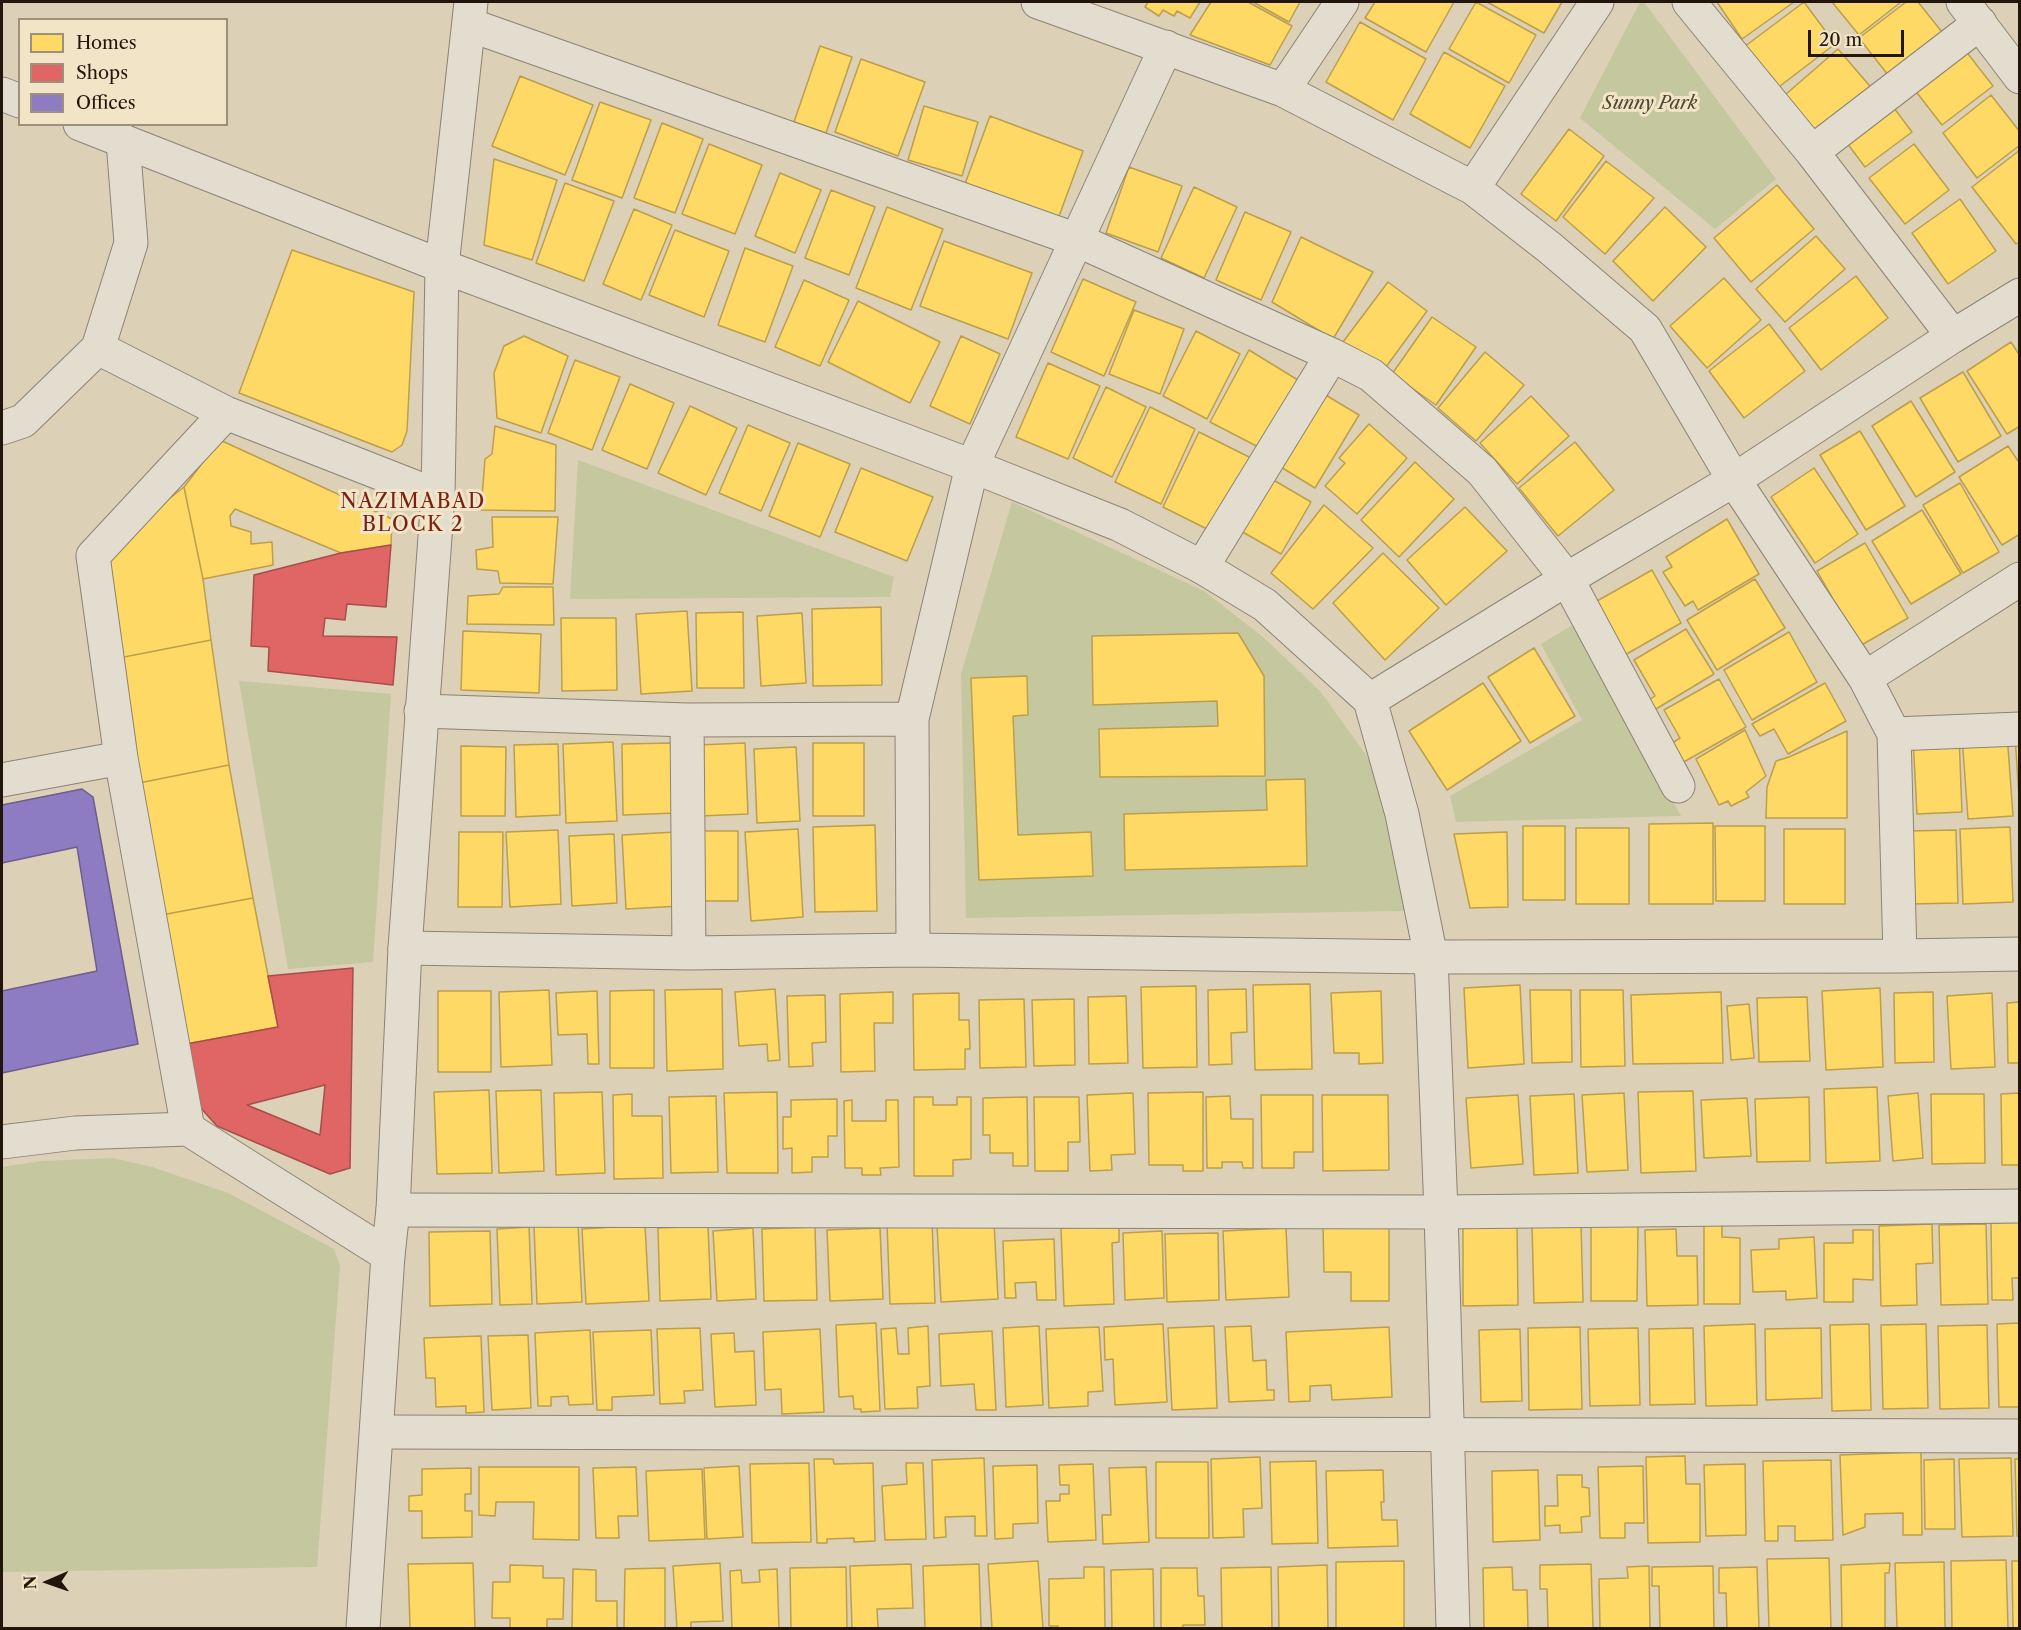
<!DOCTYPE html>
<style>
body{margin:0}
#map{position:relative;width:2021px;height:1630px;overflow:hidden;background:#dcd0b6;font-family:"Libre Caslon Text",serif}
canvas{display:block}
.frame{position:absolute;inset:0;border:3px solid #21150c;pointer-events:none}
.legend{position:absolute;left:18px;top:18px;width:210px;height:108px;box-sizing:border-box;background:#f2e4c6;border:2px solid #9e917c;margin:0;padding:8px 10px;list-style:none;font-size:18px;color:#21150c}
.legend li{display:flex;align-items:center;gap:12px;height:30px}
.legend b{width:30px;border:2px solid #9e917c}
.north{position:absolute;left:18px;top:1552px;width:60px;height:60px;-webkit-text-stroke:4px #f2e4c6;paint-order:stroke;rotate:268deg;font-size:16px;font-weight:700;line-height:24px;text-align:center;color:#21150c}
.north::after{content:'';display:block;margin:auto;width:21px;height:27px;background:#21150c;clip-path:polygon(50% 0,100% 100%,50% 72%,0 100%)}
.scale{position:absolute;left:1808px;top:30px;width:96px;height:27px;box-sizing:border-box;border:3px solid #21150c;border-top:0;padding-left:8px;font-size:18px;line-height:21px;white-space:nowrap;color:#21150c;-webkit-text-stroke:4px #f2e4c6;paint-order:stroke}
</style>
<div id="map">
<canvas width="2021" height="1630"></canvas>
<div class="frame"></div>
<ul class="legend">
<li><b style="height:16px;background:#ffd966"></b>Homes</li>
<li><b style="height:16px;background:#e06666"></b>Shops</li>
<li><b style="height:16px;background:#8e7cc3"></b>Offices</li>
</ul>
<div class="north">N</div>
<div class="scale">20 m</div>
</div>
<script>
const g = document.querySelector('canvas').getContext('2d');
g.lineJoin = 'round';
function fillPath(path, color) {
  g.fillStyle = color;
  g.fill(path, 'evenodd');
}
function trace(path, color, width, dash) {
  g.strokeStyle = color;
  g.lineWidth = width;
  g.lineCap = dash ? 'butt' : 'round';
  g.setLineDash(dash || []);
  g.stroke(path);
}
function write(font, color, halo, rows, align = 'center') {
  g.font = font + ' "Libre Caslon Text",serif';
  g.lineWidth = 6;
  g.setLineDash([]);
  g.textBaseline = 'middle';
  g.strokeStyle = halo;
  g.fillStyle = color;
  for (const [text, x, y, turn = 0] of rows) {
    g.save();
    g.translate(x, y);
    g.rotate((+turn || 0) * Math.PI / 180);
    g.textAlign = isNaN(turn) ? turn : align;
    if (halo) g.strokeText(text, 0, 0);
    g.fillText(text, 0, 0);
    g.restore();
  }
}
fillPath(new Path2D(`
 M1640 2H1644L1776 179 1715 229 1580 118Z
 M578 460 894 577 890 597 570 599Z
 M1012 502 1204 591 1263 637 1320 691 1369 759 1396 829 1405 911 966 918 961 674Z
 M1576 623 1681 816 1456 822 1450 796 1582 720 1541 644Z
 M239 681 391 694 373 962 288 969Z
 M113 1158 152 1167 228 1193 334 1249 340 1266 317 1567 2 1572V1167L42 1161Z`), '#c5c79e');
const homes = new Path2D(`
 M1148 2H1200L1190 18 1177 11 1174 16 1163 10 1159 16 1145 7Z
 M1211 2H1248L1292 26 1270 65 1190 35Z
 M1253 2H1300L1289 22Z
 M1375 2H1454L1426 52 1365 18Z
 M1476 2 1536 35 1509 83 1449 49Z
 M1487 2H1562L1544 33Z
 M1717 2H1794L1742 39Z
 M1804 2 1835 44 1776 89 1744 47Z
 M1832 2H1901L1859 35Z
 M1906 2H1918L1946 37 1892 80 1859 38Z
 M1360 22 1426 59 1393 120 1326 82Z
 M820 46 852 57 826 133 794 122Z
 M1838 49 1875 92 1822 138 1785 95Z
 M1965 50 1993 86 1942 125 1914 89Z
 M1444 52 1505 86 1470 148 1410 114Z
 M861 59 925 82 898 156 835 132Z
 M520 76 593 105 565 175 492 146Z
 M1991 95 2020 132V145L1977 178 1943 133Z
 M1888 100 1912 132 1865 167 1841 135Z
 M600 102 651 120 622 198 572 180Z
 M924 106 978 122 962 176 908 160Z
 M990 116 1083 151 1058 219 965 184Z
 M662 123 703 139 675 213 634 198Z
 M1569 129 1604 156 1556 221 1521 194Z
 M709 144 762 165 735 234 682 214Z
 M1914 144 1949 190 1905 224 1869 178Z
 M2020 150V241L2016 244 1972 187Z
 M494 159 557 180 532 260 484 245Z
 M1606 161 1654 198 1605 254 1563 217Z
 M1129 167 1182 186 1158 252 1106 233Z
 M780 173 821 190 795 253 755 236Z
 M565 183 614 201 584 281 536 263Z
 M1777 185 1814 229 1751 282 1714 238Z
 M1194 187 1237 207 1204 278 1161 258Z
 M831 190 875 207 849 275 805 258Z
 M1960 199 1996 251 1948 284 1912 233Z
 M887 207 943 229 911 310 856 288Z
 M1665 207 1706 247 1653 301 1613 261Z
 M634 209 672 225 641 300 603 284Z
 M1245 212 1291 232 1261 300 1216 280Z
 M675 230 729 251 704 317 649 295Z
 M1816 236 1845 269 1785 322 1756 289Z
 M1301 237 1373 272 1333 339 1272 302Z
 M944 241 1032 273 1008 339 920 306Z
 M745 248 793 266 765 342 718 325Z
 M292 250 414 292 407 431 402 445 392 452 239 393Z
 M1856 276 1888 318 1821 370 1789 328Z
 M1724 278 1761 320 1707 368 1670 326Z
 M1083 279 1136 302 1104 376 1051 352Z
 M804 280 849 300 820 366 775 347Z
 M1388 282 1427 311 1383 371 1343 342Z
 M858 301 940 342 910 403 828 362Z
 M1134 310 1184 329 1160 394 1109 374Z
 M1432 317 1476 347 1436 405 1392 374Z
 M1769 324 1805 371 1744 418 1709 371Z
 M1196 331 1240 354 1207 419 1163 396Z
 M524 336 568 356 541 433 497 418 494 373 504 346Z
 M961 336 1000 354 970 424 930 406Z
 M2011 342 2020 356V426L2007 434 1967 371Z
 M1249 350 1306 385 1270 453 1210 422Z
 M1485 352 1524 385 1476 441 1438 408Z
 M575 360 620 377 592 450 548 433Z
 M1048 363 1100 386 1068 459 1016 437Z
 M1963 372 2001 436 1958 462 1920 398Z
 M630 384 674 403 647 469 602 450Z
 M1106 387 1146 407 1112 477 1073 458Z
 M1319 391 1359 415 1315 488 1276 464Z
 M1531 396 1569 436 1517 484 1480 443Z
 M1911 401 1955 472 1916 497 1872 426Z
 M690 406 737 428 706 495 658 473Z
 M1150 407 1195 429 1161 504 1115 482Z
 M1369 424 1407 458 1357 514 1325 486 1345 463 1339 458Z
 M748 425 790 443 761 511 719 493Z
 M495 426 556 445 555 511 481 510 485 459 492 454Z
 M1860 431 1905 506 1866 530 1820 455Z
 M1199 432 1253 459 1217 534 1163 507Z
 M220 440 392 519 391 545 341 553 235 509 230 516 231 526 251 532V544L272 542 273 565 203 579 184 487Z
 M1575 442 1614 490 1558 536 1519 488Z
 M798 443 850 464 820 537 769 516Z
 M2008 446 2020 464V534L2002 545 1959 477Z
 M1415 462 1454 499 1399 557 1361 520Z
 M861 468 933 497 907 561 835 532Z
 M1814 468 1858 534 1815 563 1771 497Z
 M1270 478 1311 502 1281 554 1241 531Z
 M1960 483 1999 552 1963 573 1923 505Z
 M184 487 203 579 211 640 114 659 104 553 117 540Z
 M1324 505 1373 548 1313 609 1271 573Z
 M1465 507 1507 551 1446 605 1407 560Z
 M1922 510 1961 574 1911 604 1872 541Z
 M492 517H558L553 584 500 583 498 571 477 569 476 550 493 547Z
 M1727 519 1759 574 1698 610 1693 601 1685 606 1663 572 1672 567 1666 557Z
 M1865 543 1908 618 1860 646 1817 571Z
 M1383 553 1439 608 1385 660 1333 603Z
 M1652 570 1681 623 1616 660 1590 605Z
 M1755 579 1785 628 1717 670 1687 620Z
 M503 587H553L554 625 467 624 468 596 499 594Z
 M881 607 882 685 813 686 812 609Z
 M687 611 692 691 641 694 636 614Z
 M743 612 744 688H697L696 613Z
 M802 613 806 683 761 686 757 616Z
 M561 618H616L617 690 562 691Z
 M1686 629 1714 674 1651 712 1646 702 1655 696 1634 660Z
 M463 631 541 634 539 693 461 690Z
 M1789 632 1817 682 1752 720 1724 670Z
 M1238 633 1264 676 1265 776 1100 777 1099 729 1218 726 1217 701 1093 705 1092 636Z
 M211 640 229 765 134 784 114 659Z
 M1534 648 1575 716 1530 743 1488 677Z
 M1027 676 1028 715 1013 716 1018 835 1091 832 1093 876 979 880 971 678Z
 M1719 679 1746 727 1680 764 1669 745 1680 738 1664 710Z
 M1483 683 1521 741 1447 790 1409 731Z
 M1825 683 1846 721 1788 754 1774 729 1760 736 1752 724Z
 M1745 730 1766 776 1746 792 1749 797 1731 806 1728 801 1719 805 1696 759Z
 M1847 731V818H1766L1767 787 1776 761 1789 757Z
 M2007 733 2013 816 1968 819 1962 736Z
 M2015 735H2020V813Z
 M1959 736 1962 812 1917 814 1913 738Z
 M613 742 617 821 566 823 563 744Z
 M674 743 676 813 623 815 622 744Z
 M745 743 748 814 700 816 698 745Z
 M813 743H864V816H813Z
 M558 744 560 815 516 817 514 745Z
 M461 746 506 747 505 816H461Z
 M796 747 800 821 757 823 754 749Z
 M229 765 253 898 156 916 134 784Z
 M1305 779 1307 866 1125 870 1124 814 1267 810 1266 780Z
 M1713 823V904H1649V824Z
 M875 825 877 911 815 912 813 827Z
 M1523 826H1565V900H1523Z
 M1715 826H1765V901H1716Z
 M2010 827 2013 902 1963 904 1960 829Z
 M1576 828H1629V904H1576Z
 M798 829 803 917 751 921 745 832Z
 M1784 829H1845V904H1784Z
 M558 830 561 904 510 907 506 832Z
 M1956 830 1958 903 1910 904 1908 831Z
 M696 831H738V901H696Z
 M459 832H503L502 907H458Z
 M676 832 680 906 626 909 622 835Z
 M1507 832 1508 907 1470 908 1454 834Z
 M614 834 617 903 572 906 569 836Z
 M253 898 278 1027 181 1045 156 916Z
 M1310 984 1312 1069 1255 1070 1253 985Z
 M1520 985 1524 1064 1468 1068 1464 988Z
 M1196 986 1197 1067 1143 1068 1141 987Z
 M1880 988 1883 1067 1826 1070 1822 991Z
 M722 989 723 1069 667 1071 665 990Z
 M775 989 780 1060 768 1061 767 1044 739 1046 735 992Z
 M1246 989 1247 1032 1231 1033 1232 1064 1209 1065 1208 990Z
 M549 990 552 1065 501 1067 499 992Z
 M654 990V1068H610V991Z
 M1530 990H1571L1572 1062 1532 1063Z
 M1580 990H1623L1625 1066 1581 1067Z
 M438 991H491V1072H438Z
 M597 991 599 1064H588L587 1034 558 1035 556 993Z
 M1381 991 1383 1063 1359 1064V1053H1334L1331 993Z
 M893 992V1023H874L875 1071 841 1072 840 994Z
 M1721 992 1723 1063 1633 1064 1631 995Z
 M1933 992 1934 1062 1895 1063 1894 993Z
 M959 993V1020H969L970 1049H965V1069L914 1070 913 994Z
 M1992 993 1995 1067 1951 1069 1947 996Z
 M825 995 826 1042 812 1043 813 1066 789 1067 787 996Z
 M1126 996 1128 1063 1089 1064 1088 997Z
 M1807 997 1810 1061 1759 1062 1757 998Z
 M1024 999 1026 1067 980 1068 979 1000Z
 M1074 999 1075 1065 1034 1066 1032 1000Z
 M2020 1002V1063H2008L2007 1003Z
 M1749 1004 1754 1058 1731 1060 1727 1006Z
 M1877 1087 1880 1161 1826 1163 1824 1089Z
 M489 1090 492 1173 437 1174 434 1092Z
 M541 1090 544 1171 499 1173 496 1091Z
 M1693 1091 1696 1171 1641 1173 1638 1092Z
 M602 1092 605 1173 556 1175 554 1093Z
 M777 1092 778 1173H727L724 1093Z
 M1203 1092V1171H1183V1165H1149L1148 1093Z
 M1133 1093 1135 1154 1111 1155 1112 1170 1090 1171 1087 1095Z
 M1624 1093 1628 1170 1587 1172 1582 1095Z
 M1918 1093 1923 1158 1893 1161 1888 1096Z
 M2020 1093V1165H2002L2001 1094Z
 M632 1094V1116H662L663 1178 614 1179 613 1095Z
 M1574 1094 1578 1173 1534 1175 1530 1096Z
 M1931 1094H1984L1985 1163 1932 1164Z
 M1261 1095H1313V1152H1294V1168H1262Z
 M1322 1095H1388L1389 1170 1323 1171Z
 M1518 1095 1523 1164 1471 1168 1466 1098Z
 M716 1096 718 1172 671 1173 669 1097Z
 M1230 1096 1231 1119H1253V1168H1243L1242 1162H1222V1168H1207L1206 1097Z
 M914 1097H933V1105H957V1097H971V1159L953 1160V1176H914Z
 M1027 1097 1028 1166H1013V1153H990V1135H983V1098Z
 M1034 1097H1079L1080 1142H1068V1171H1035Z
 M1809 1097 1810 1161 1757 1162 1755 1099Z
 M1747 1098 1751 1156 1704 1158 1701 1100Z
 M837 1099V1136H828V1157H812V1172L792 1173V1148L783 1149V1117H791V1100Z
 M852 1100V1121H886V1100H898L899 1167 880 1168 881 1175H862V1168H845L844 1101Z
 M1704 1220H1722V1237L1740 1238V1304H1704Z
 M932 1221 935 1303 890 1304 887 1223Z
 M994 1222 998 1299 941 1302 937 1225Z
 M2020 1222V1278H2012L2013 1300H1992L1991 1223Z
 M578 1224 582 1302 537 1304 534 1226Z
 M1389 1224V1301H1351V1272H1324L1323 1225Z
 M1463 1224H1517L1518 1305 1463 1306Z
 M1581 1224 1583 1302 1534 1303 1532 1226Z
 M1932 1224 1933 1263 1916 1264 1917 1305 1881 1306 1879 1226Z
 M1986 1224 1988 1304 1941 1305 1939 1225Z
 M645 1225 649 1301 586 1304 582 1229Z
 M708 1226 711 1299 660 1301 658 1228Z
 M1119 1226V1242L1112 1243 1114 1304 1064 1306 1061 1228Z
 M1591 1226H1638L1637 1301H1591Z
 M529 1227 532 1304 500 1305 497 1229Z
 M815 1227 817 1300 764 1301 762 1229Z
 M753 1228 756 1299 717 1301 713 1231Z
 M880 1228 883 1299 830 1301 827 1230Z
 M1286 1228 1289 1297 1226 1300 1223 1231Z
 M1676 1229 1677 1256H1697L1698 1305 1647 1306 1645 1230Z
 M1853 1230H1873V1280L1853 1279V1302H1824V1243H1853Z
 M490 1231 492 1304 430 1306 429 1232Z
 M1162 1231 1164 1298 1125 1300 1123 1233Z
 M1218 1233 1219 1300 1167 1302 1165 1234Z
 M1814 1237 1817 1298 1786 1300V1291L1753 1292 1751 1250 1779 1249V1239Z
 M1054 1239 1056 1300H1037L1036 1282 1015 1283 1016 1298H1005L1003 1241Z
 M876 1323 880 1411 861 1412V1409H854L853 1396 839 1397 836 1325Z
 M2020 1323V1407H1999L1997 1324Z
 M1163 1324 1167 1402 1115 1405 1113 1359 1105 1360 1104 1327Z
 M1755 1324 1757 1405 1706 1406 1704 1326Z
 M1869 1324 1871 1410 1832 1411 1830 1325Z
 M1926 1324 1928 1408 1883 1409 1881 1325Z
 M1987 1325 1989 1408 1940 1409 1938 1326Z
 M928 1326 930 1386 917 1387 918 1408 885 1409 881 1329 896 1328 898 1354H909L908 1328Z
 M1039 1326 1043 1405 1006 1407 1003 1328Z
 M1214 1326 1217 1408 1172 1410 1168 1328Z
 M1251 1326 1253 1361 1266 1360 1267 1390H1274V1400L1229 1402 1225 1327Z
 M1099 1327 1103 1391 1088 1392V1406L1049 1408 1046 1329Z
 M1389 1327 1392 1397 1332 1400 1331 1385 1310 1386V1401L1289 1402 1286 1332Z
 M1580 1327 1582 1409 1529 1410 1528 1328Z
 M700 1328 703 1390 684 1391 685 1403 660 1404 657 1329Z
 M1638 1328 1640 1405 1590 1406 1588 1329Z
 M1693 1328 1695 1404 1650 1405 1649 1329Z
 M1821 1328 1822 1398 1766 1400 1765 1329Z
 M820 1329 824 1412 782 1414 781 1389 765 1390 763 1332Z
 M1520 1329 1522 1401 1481 1402 1479 1330Z
 M590 1330 593 1404 569 1405 568 1396 551 1397V1406H538L535 1333Z
 M651 1330 654 1395 612 1397V1410H597L593 1332Z
 M992 1331 996 1410H976L974 1384 941 1386 939 1334Z
 M734 1333 735 1352 754 1351 756 1405 715 1407 711 1334Z
 M528 1335 531 1408 492 1410 488 1336Z
 M481 1336 484 1412 466 1413V1406L436 1407 435 1378H426L424 1338Z
 M1921 1452 1922 1535H1903V1513L1865 1514V1527L1843 1535 1840 1455Z
 M1685 1456 1686 1484H1700V1542L1648 1543 1646 1457Z
 M1260 1457 1262 1508 1243 1509 1244 1537 1213 1538 1211 1459Z
 M984 1458 987 1536H975V1516L945 1517 946 1537 934 1538 932 1460Z
 M2011 1458 2013 1536 1962 1537 1959 1459Z
 M814 1459H833L834 1464 873 1463 875 1541 854 1542V1538L827 1539V1543H817Z
 M1954 1459 1955 1529H1925L1924 1460Z
 M2015 1459H2020V1536H2017Z
 M1831 1460 1833 1540 1795 1541V1526H1778V1541H1765L1763 1461Z
 M1316 1461 1318 1543 1272 1544 1270 1462Z
 M1156 1462H1208L1209 1538H1156Z
 M809 1463 811 1542 752 1543 750 1464Z
 M906 1463H923L926 1539 885 1540 882 1486 907 1484Z
 M1093 1464 1096 1540 1048 1542 1046 1501H1060V1494H1069V1485H1060L1059 1465Z
 M1745 1464 1746 1535 1706 1536 1704 1465Z
 M1037 1465 1038 1523 1013 1524V1538L995 1539 993 1466Z
 M739 1466 743 1537 707 1539 704 1468Z
 M1643 1466 1644 1523H1625V1538H1600L1598 1467Z
 M479 1467H579V1540L533 1539 534 1502H496L495 1516 479 1515Z
 M636 1467 638 1516H618L619 1538H596L593 1468Z
 M1146 1467 1149 1542 1103 1544 1102 1515H1111L1109 1468Z
 M471 1468V1494H465V1511H472V1537L422 1538V1511H409V1496L422 1495V1469Z
 M702 1469 705 1539 649 1541 646 1471Z
 M1383 1470 1384 1502H1381L1382 1520H1397L1398 1546 1328 1548 1326 1471Z
 M1538 1470 1540 1540 1493 1542 1492 1471Z
 M1557 1475H1582V1487L1589 1488 1590 1516 1581 1517 1582 1532 1560 1533V1525L1545 1526V1506H1558Z
 M1829 1558 1831 1628H1769L1767 1559Z
 M2006 1560 2008 1628H1952L1951 1561Z
 M1038 1561 1043 1628H992L988 1564Z
 M1404 1561V1628H1336V1562Z
 M2012 1561H2020V1628H2013Z
 M1944 1562 1945 1628H1897L1895 1563Z
 M473 1563 475 1628H410L408 1564Z
 M720 1563 723 1621 691 1622V1628H677L673 1566Z
 M1890 1563 1889 1573H1885V1628H1842L1841 1565Z
 M911 1564 913 1608 877 1609 878 1628H852L850 1566Z
 M979 1564 981 1628H925L923 1566Z
 M1591 1564 1593 1628H1548L1547 1589H1540V1565Z
 M510 1565 543 1566V1578H564L563 1619H547V1628H510V1618H492L493 1582H510Z
 M1327 1565 1328 1628H1279L1278 1567Z
 M1649 1566 1650 1628H1600L1599 1579 1628 1578 1627 1567Z
 M1713 1566 1714 1628H1660L1659 1586H1652V1567Z
 M846 1567 847 1628H791L790 1568Z
 M1084 1567H1104L1105 1628H1058V1626H1049V1579L1084 1578Z
 M1271 1567 1272 1628H1222L1221 1568Z
 M1512 1567 1513 1590H1527L1528 1628H1484L1483 1568Z
 M1757 1567 1759 1628H1727L1726 1593H1719V1568Z
 M665 1568V1628H624L625 1569Z
 M1161 1568H1197L1198 1596H1204L1205 1625H1183V1628H1161Z
 M573 1569 596 1570V1601H617V1628H572Z
 M777 1569 779 1628H732L730 1571 741 1570 742 1583 760 1582 759 1570Z
 M1153 1569 1154 1628H1112L1111 1570Z`);
fillPath(homes, '#ffd966');
trace(homes, '#bc9e4b', 1.5);
const shops = new Path2D(`
 M391 545 386 607 347 604 345 620 325 618 323 636 397 637 393 685 268 671 269 647 251 646 254 575 341 553Z
 M353 968 350 1168 330 1174 217 1126 198 1105 181 1045 278 1027 268 976ZM325 1085 320 1135 247 1105Z`);
fillPath(shops, '#e06666');
trace(shops, '#a74e4b', 1.5);
const offices = new Path2D(`
 M82 789 93 797 138 1044 2 1073V991L97 971 77 847 2 863V805Z`);
fillPath(offices, '#8e7cc3');
trace(offices, '#6d5d8c', 1.5);
const minor = new Path2D(`
 M1038 2 1283 90 1473 188 1550 248 1645 329 1734 480 1865 678 1894 734 1900 956
 M1689 2 1812 152 1953 336
 M1963 2 2020 77
 M470 25 1077 240 1332 355 1371 375 1482 471 1567 579 1678 786
 M1283 90 1342 2
 M1812 152 1980 23
 M1473 188 1597 2
 M98 348 226 413 438 496
 M2 428 23 421 98 348 131 243 123 141
 M1202 567 1332 355
 M1865 678 2020 579
 M421 711 687 720 912 719
 M687 720 689 953
 M1894 734 2020 729
 M2 780 121 758
 M405 948 689 953 913 950 1431 957 1900 956 2020 954
 M913 950 912 719 972 466 1166 47
 M188 1129 121 758 93 556 226 413
 M2 1142 75 1133 188 1129 388 1255
 M393 1210 1441 1212 2020 1206
 M377 1432 2020 1436`);
const tertiary = new Path2D(`
 M2 94 20 101
 M80 124 442 266 972 466 1120 525 1202 567 1265 605 1370 700 1402 814 1431 957 1441 1212 1453 1628
 M1370 700 1567 579 1734 480 1953 336 2020 295
 M363 1628 388 1255 393 1210 405 948 438 496 442 266 471 2`);
trace(minor, '#8b8374', 35);
trace(tertiary, '#8b8374', 35);
trace(minor, '#e3ddd0', 33);
trace(tertiary, '#e3ddd0', 33);
write('italic 18px', '#4c4832', '#f2e4c6', [
 ["Sunny Park",1650,104]
]);
g.letterSpacing = '1.5px';
write('20px', '#7a1f14', '#f2e4c6', [
 ["NAZIMABAD",413,502],
 ["BLOCK 2",413,525]
]);
g.letterSpacing = '0px';
</script>
